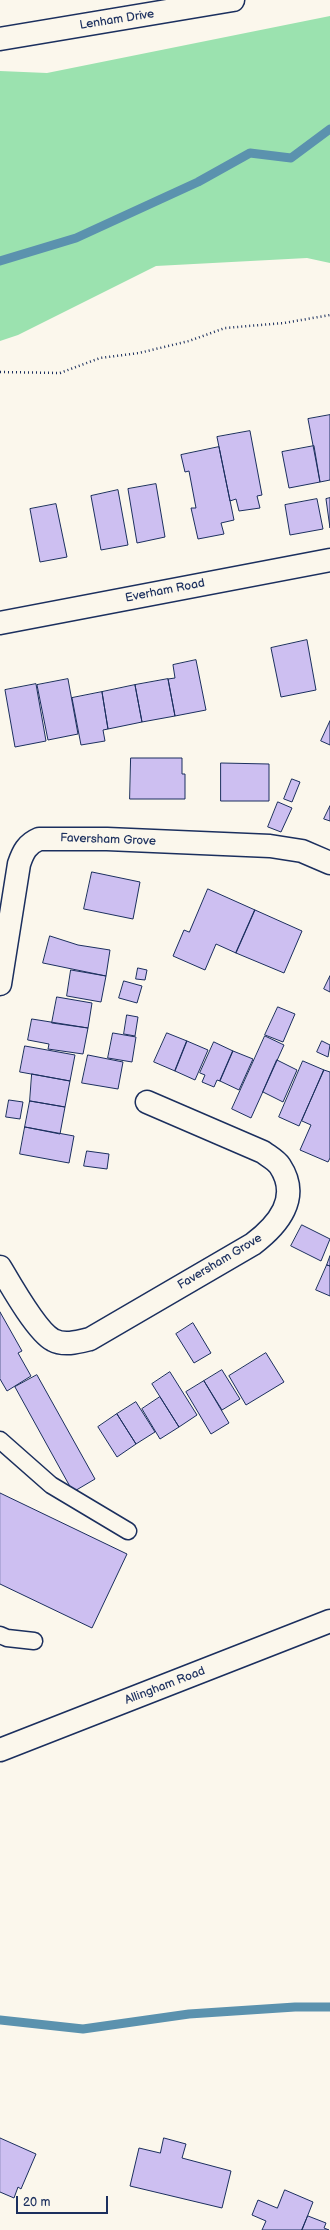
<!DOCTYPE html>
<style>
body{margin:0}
#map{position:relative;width:330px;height:2230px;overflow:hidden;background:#fbf7ec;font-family:"Balsamiq Sans",sans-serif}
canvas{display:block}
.scale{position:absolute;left:16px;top:2196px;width:92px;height:18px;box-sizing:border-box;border:2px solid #1b2f5e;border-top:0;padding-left:5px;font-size:12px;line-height:14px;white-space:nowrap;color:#1b2f5e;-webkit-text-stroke:3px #fbf7ec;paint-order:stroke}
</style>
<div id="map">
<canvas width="330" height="2230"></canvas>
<div class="scale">20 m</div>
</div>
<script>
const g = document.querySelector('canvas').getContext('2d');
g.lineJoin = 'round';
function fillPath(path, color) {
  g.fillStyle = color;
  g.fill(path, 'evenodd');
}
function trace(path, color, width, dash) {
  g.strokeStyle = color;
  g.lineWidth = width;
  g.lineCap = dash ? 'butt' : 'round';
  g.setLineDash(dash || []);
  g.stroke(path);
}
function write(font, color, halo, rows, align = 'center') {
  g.font = font + ' "Balsamiq Sans",sans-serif';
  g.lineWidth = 4;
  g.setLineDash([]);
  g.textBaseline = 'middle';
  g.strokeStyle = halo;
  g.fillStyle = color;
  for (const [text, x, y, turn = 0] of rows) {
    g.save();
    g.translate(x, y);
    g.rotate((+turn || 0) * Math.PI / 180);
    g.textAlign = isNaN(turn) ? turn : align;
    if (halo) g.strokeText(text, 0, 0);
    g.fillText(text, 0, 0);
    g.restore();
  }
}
fillPath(new Path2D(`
 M330 16V263L307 258 156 266 18 335 0 341V71L47 73Z`), '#9be2af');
trace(new Path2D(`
 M0 261 76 238 198 182 250 153 291 158 330 129
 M0 2020 83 2029 189 2014 295 2007H330`), '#5b92ae', 9);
const building = new Path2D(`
 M330 415V480L320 482 308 419Z
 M250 431 262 495 257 496 260 508 239 511 236 499 230 501 217 437Z
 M314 446 320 482 289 488 282 452Z
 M219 447 234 520 221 523 224 534 198 539 191 508H196L189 471 185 472 181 455Z
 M156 484 165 537 137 543 128 489Z
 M118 490 128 545 101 550 91 496Z
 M330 498V528L326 499Z
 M317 499 323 529 290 535 285 505Z
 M56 504 67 557 40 562 30 509Z
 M307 640 316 690 281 697 271 648Z
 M196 660 206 710 175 716 168 679 175 678 173 665Z
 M68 679 78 734 48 740 37 685Z
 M168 679 175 716 142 722 135 685Z
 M36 684 46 741 15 747 5 690Z
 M135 685 142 722 108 729 102 692Z
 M102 692 108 729 103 730 105 741 81 745 72 698Z
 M330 721V745L321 741Z
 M131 758H182V774H185V799H130Z
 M221 763 269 764V801H221Z
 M292 779 300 782 292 802 284 799Z
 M278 802 292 808 281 832 268 827Z
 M330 806V821L324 819Z
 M92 872 140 882 133 919 84 909Z
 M208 889 255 910 236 953 216 944 205 970 173 956 184 930 189 932Z
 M255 910 302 931 284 973 236 953Z
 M50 936 78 945 110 950 106 976 43 963Z
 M138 968 147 970 145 980 136 979Z
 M71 970 106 976 101 1002 67 996Z
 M330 976V992L324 989Z
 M124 981 142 986 137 1003 119 998Z
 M57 997 92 1003 88 1028 52 1023Z
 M278 1007 295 1014 283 1042 265 1035Z
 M127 1015 138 1017 135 1036 124 1034Z
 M32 1019 88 1028 83 1054 48 1049 49 1044 28 1040Z
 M113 1033 136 1037 132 1062 108 1058Z
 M167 1033 187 1041 175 1071 154 1062Z
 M265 1036 284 1045 251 1118 232 1109Z
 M187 1041 208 1050 195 1080 175 1071Z
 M322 1041 330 1045 328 1057 317 1052Z
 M214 1042 233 1051 220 1081 217 1080 214 1087 202 1082 205 1075 200 1073Z
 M25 1046 75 1055 70 1081 20 1072Z
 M233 1051 253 1059 239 1090 220 1081Z
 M88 1055 123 1062 118 1089 82 1083Z
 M277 1060 297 1070 283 1102 263 1092Z
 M303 1061 324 1070 299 1126 279 1117Z
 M324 1070 330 1072V1158L328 1162 300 1150 311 1125 302 1121Z
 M32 1074 70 1081 65 1107 30 1101Z
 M9 1100 23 1102 20 1119 6 1117Z
 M30 1101 65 1107 60 1134 25 1127Z
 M25 1127 74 1136 69 1163 20 1154Z
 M87 1151 109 1154 107 1169 84 1166Z
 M302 1225 330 1239 321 1261 291 1246Z
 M330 1256V1266L327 1265Z
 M327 1265 330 1266V1296L316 1290Z
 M0 1312 22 1351 18 1353 31 1376 7 1391 0 1379Z
 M193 1323 211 1353 194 1363 176 1334Z
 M266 1353 284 1382 246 1405 229 1376Z
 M222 1370 240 1399 222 1410 204 1381Z
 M170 1372 197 1415 179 1427 152 1384Z
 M37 1375 95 1479 73 1492 15 1387Z
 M204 1381 229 1423 211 1434 186 1392Z
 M160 1397 179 1427 160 1439 142 1409Z
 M136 1402 155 1432 136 1444 117 1414Z
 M117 1414 136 1444 117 1457 98 1427Z
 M0 1493 127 1554 92 1628 0 1584Z
 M0 2138 36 2154 21 2189 18 2187 14 2198 0 2192Z
 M164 2138 186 2144 182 2158 231 2171 222 2208 130 2186 139 2148 160 2153Z
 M285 2190 313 2202 302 2230H262L266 2221 252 2215 258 2200 277 2208Z
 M308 2216 326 2223 324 2228 329 2230H302Z`);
fillPath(building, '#cdbff1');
trace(building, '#1b2f5e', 1);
const lane = new Path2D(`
 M0 1440 51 1485 128 1531
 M0 1635 7 1638 34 1641`);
const street = new Path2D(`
 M0 623 330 560
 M0 984 19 864C23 852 27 844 39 839H107L270 846 302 851 330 863
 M0 1267C10 1284 37 1332 53 1340 64 1346 78 1342 90 1339L253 1244C278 1225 301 1198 280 1166 276 1160 268 1156 263 1152L147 1102
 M0 1750 330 1621`);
const secondary = new Path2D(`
 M0 39 233 0`);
trace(lane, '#1b2f5e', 19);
trace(street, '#1b2f5e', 25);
trace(secondary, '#1b2f5e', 25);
trace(new Path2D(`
 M0 372 60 373 100 358 139 353 189 341 225 328 284 323 330 315`), '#1b2f5e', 2.5, [1, 3]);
trace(lane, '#fbf7ec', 16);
trace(street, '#fbf7ec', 22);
trace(secondary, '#fbf7ec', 22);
write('12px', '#1b2f5e', '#fbf7ec', [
 ["Lenham Drive",117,20,-9],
 ["Everham Road",165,591,-11],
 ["Faversham Grove",108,840,2],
 ["Faversham Grove",220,1262,-31],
 ["Allingham Road",165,1686,-21]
]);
</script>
